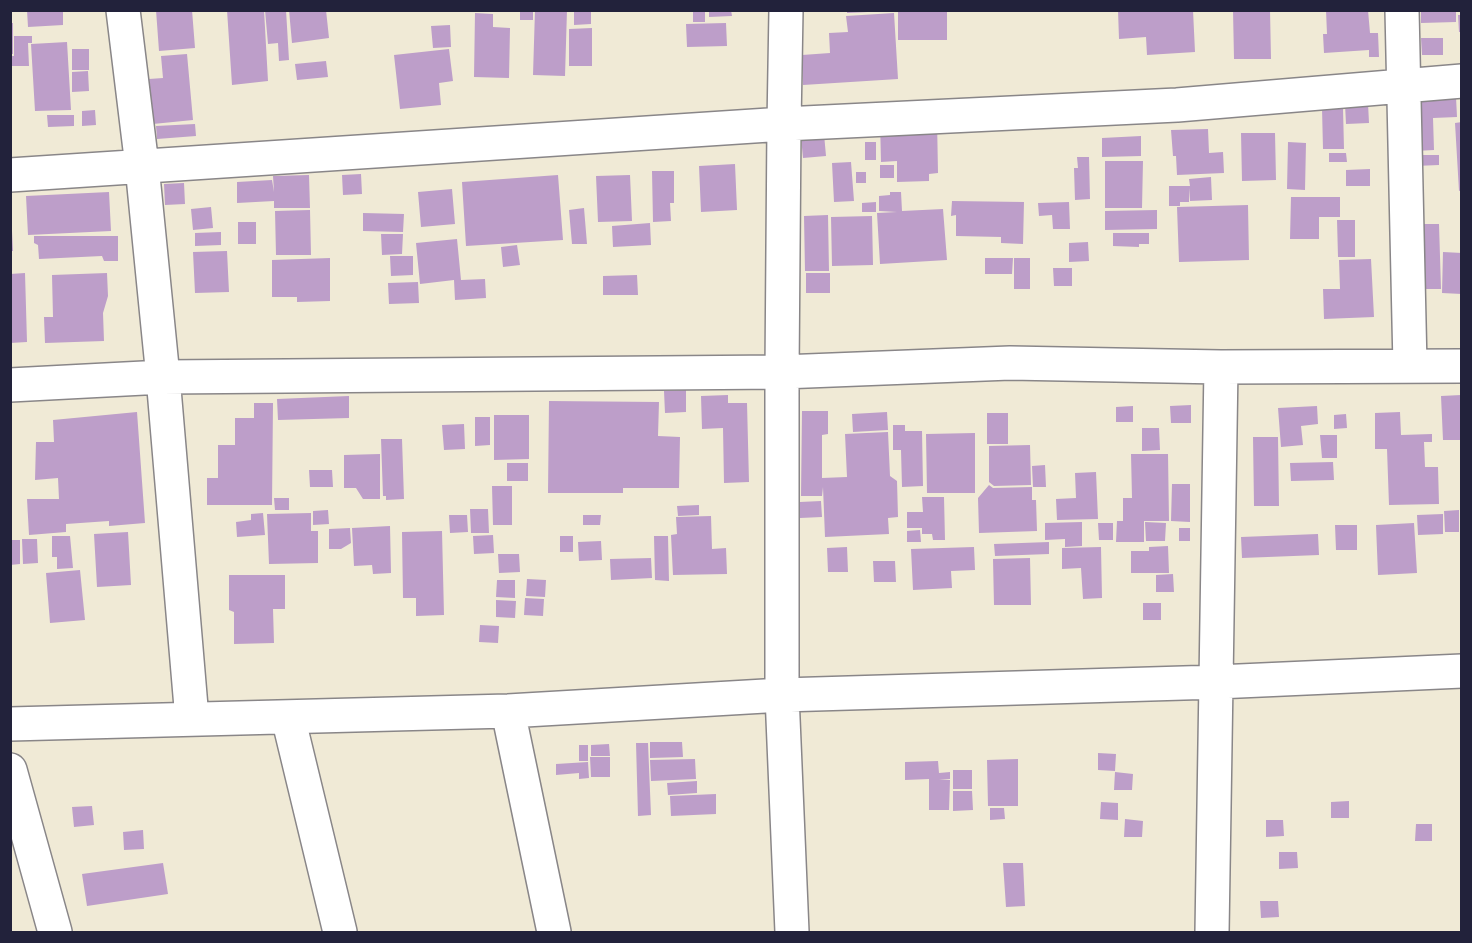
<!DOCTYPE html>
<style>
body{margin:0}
#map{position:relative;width:1472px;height:943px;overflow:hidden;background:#f0ead6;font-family:"Architects Daughter",sans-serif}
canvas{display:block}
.frame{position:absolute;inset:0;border:12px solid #22223b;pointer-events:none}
</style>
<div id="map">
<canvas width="1472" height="943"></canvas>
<div class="frame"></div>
</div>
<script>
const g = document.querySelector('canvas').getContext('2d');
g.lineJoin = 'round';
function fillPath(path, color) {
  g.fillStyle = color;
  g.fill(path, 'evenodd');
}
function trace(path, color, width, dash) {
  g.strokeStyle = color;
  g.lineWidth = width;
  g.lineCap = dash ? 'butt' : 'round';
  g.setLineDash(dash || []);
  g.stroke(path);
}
fillPath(new Path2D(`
 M27 10H63V25L28 27Z
 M156 10H192L195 48 159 51Z
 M227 10H264L268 81 232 85Z
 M265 10H286L289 60 279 61 278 43 268 44Z
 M289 10H326L329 38 292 43Z
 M520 10H533V20H520Z
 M535 10H567L565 76 533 75Z
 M574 10H591V24L574 25Z
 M693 10H705V22H693Z
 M709 10H731L732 16 709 17Z
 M847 10H868V12L847 13Z
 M898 10H947V40H898Z
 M1118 10H1193L1195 52 1147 55 1146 37 1119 39Z
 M1233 10H1270L1271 59H1234Z
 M1326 10H1368L1370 33H1378L1379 57H1369V50L1324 53 1323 34H1327Z
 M1421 10H1456V22L1421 23Z
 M475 13 493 14V27L510 28 509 78 474 77Z
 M894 13 898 79 803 85 802 55 830 53 829 33 848 32 846 16Z
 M1458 15H1462V32H1459Z
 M10 23H13V54H10Z
 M726 23 727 46 687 47 686 24Z
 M450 25 451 47 433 48 431 26Z
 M592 28V66H569V29Z
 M14 36H32V43H28L29 66H10V56H14Z
 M1421 38H1443V55H1422Z
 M67 42 71 110 35 111 31 44Z
 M72 49H89V70H72Z
 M449 49 453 81 439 83 441 105 400 109 394 55Z
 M187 54 193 120 153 124 149 79 163 78 161 56Z
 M326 61 328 77 297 80 295 64Z
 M88 71 89 91 72 92V72Z
 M1456 97 1457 117 1433 118 1434 150 1415 151 1413 98Z
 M1368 103 1369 123 1346 124 1345 104Z
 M1322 108H1343L1344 149H1323Z
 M95 110 96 125 82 126V111Z
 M47 115H74V126L48 127Z
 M937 119 938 173 929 174V181L897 182V161L881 162 880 120Z
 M1462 122V190L1459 191 1455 123Z
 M195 124 196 136 157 139 156 126Z
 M1208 129 1209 153 1223 152 1224 173 1177 175 1176 156H1173L1171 130Z
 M1241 133H1275L1276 180 1242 181Z
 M824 134 826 156 803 158 801 137Z
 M1141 136V156L1102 157V138Z
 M865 142H876V160H865Z
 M1288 142 1306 143 1305 190 1287 189Z
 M1329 153H1346L1347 162H1329Z
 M1415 155H1439V165L1415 166Z
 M1077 157H1089L1090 199 1075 200 1074 168H1078Z
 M1105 161H1143L1142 208H1105Z
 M851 162 854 201 834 202 832 163Z
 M735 164 737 210 701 212 699 166Z
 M880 165H894V178H880Z
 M1370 169V186H1346V170Z
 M652 171H674V203H670L671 221 653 222Z
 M856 172H866V183H856Z
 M361 174 362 194 343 195 342 175Z
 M309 175 310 208H274V201L237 203V182L272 180 274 192 273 176Z
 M558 175 563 240 466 246 462 182Z
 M630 175 632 221 598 222 596 176Z
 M1211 177 1212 200 1190 201 1189 188V202H1180V206H1169V186H1190L1189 179Z
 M184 183 185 204 165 205 164 184Z
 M452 189 455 224 421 227 418 192Z
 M109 192 111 231 28 235 26 196Z
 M890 192H901L902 211 943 209 947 260 880 264 877 213 897 212 879 211V196L890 195Z
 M1291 197H1340V217H1319V239H1290Z
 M952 201 1024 202 1023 244 1001 243V237L956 236V215L951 216Z
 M876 202V212H862V203Z
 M1069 202 1070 229H1053L1052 215 1039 216 1038 203Z
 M1248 205 1249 260 1179 262 1177 207Z
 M211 207 213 228 193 230 191 209Z
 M584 208 587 244H572L569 210Z
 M310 210 311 255H276L275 211Z
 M1157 210V229L1105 230V211Z
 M363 213 404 214 403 232 363 231Z
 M828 215 829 271H805L804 216Z
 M872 216 873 265 832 266 831 217Z
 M1337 220H1355V257H1338Z
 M238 222H256V244H238Z
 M650 223 651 245 613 247 612 226Z
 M1418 224H1439L1441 289H1420Z
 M10 231H12L13 251H10Z
 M221 232V245L195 246V233Z
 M1113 233H1149V244H1139V247L1113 246Z
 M381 234H403L402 254 382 255Z
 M34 236H118V261H104L102 256 39 259 38 245 34 243Z
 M457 239 461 280 485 279 486 298 455 300 454 280 420 284 416 243Z
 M1088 242 1089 261 1069 262V243Z
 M517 245 520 265 503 267 501 247Z
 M227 251 229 292 195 293 193 252Z
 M1443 252 1462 253V294L1442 293Z
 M390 256H413V275L391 276Z
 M330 258V301L297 302V297H272V260Z
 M985 258H1013L1012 274H985Z
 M1014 258H1030V289H1014Z
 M1371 259 1374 317 1324 319 1323 289H1340L1339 260Z
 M1053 268H1072V286H1054Z
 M25 273 27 342 10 343V274Z
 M107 273 108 296 103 313 104 341 45 343 44 317H53L52 275Z
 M806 273H830V293H806Z
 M637 275 638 295H603V276Z
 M418 282 419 303 389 304 388 283Z
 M686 390V412L665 413 664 391Z
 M728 395V403H747L749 482 724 483 723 428 702 429 701 396Z
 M1461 395 1462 440H1443L1441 396Z
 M349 396V418L278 420 277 399Z
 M549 401 659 402 658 436 680 437 679 488H623V493H548Z
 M254 403H273L272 505H207V478H218V445H235V418H254Z
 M1191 405V423H1171L1170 406Z
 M1133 406V422H1116V407Z
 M1317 406 1318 424 1301 426 1303 445 1281 447 1278 408Z
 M802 411H828V434L822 435V478L847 477 845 434 888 432 890 476 897 481 898 517 888 518 889 534 825 537 823 487 822 496H801Z
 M137 412 145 523 109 526V521L66 524V532L29 535 27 499H59L58 478 35 480 36 442H54L53 420Z
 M887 412 888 430 853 432 852 414Z
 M1400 412 1401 435 1432 434V442H1424L1425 467H1438L1439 504 1389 505 1387 449H1375V413Z
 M987 413H1008V444H987Z
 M1346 414 1347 428 1334 429V415Z
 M494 415H529V459L494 460Z
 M475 417H490V445L475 446Z
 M464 424 465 449 444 450 442 425Z
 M893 425H905V431H922L923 486 902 487 901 450H893Z
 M1142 428H1159L1160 450 1142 451Z
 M975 433V493H927L926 434Z
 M1320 435H1337V458H1322Z
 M1253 437H1278L1279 506H1254Z
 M381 439H402L404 499 386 500V496H383Z
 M1030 445 1031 485 994 486 989 482V446Z
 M380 454V499H363L356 488H344V455Z
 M1131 454H1168L1169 521H1144V542H1116L1117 521H1123V498H1132Z
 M1333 462 1334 480 1291 481 1290 463Z
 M507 463H528V481H507Z
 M1045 465 1046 487H1033L1032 466Z
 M309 470H332L333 487H310Z
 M1096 472 1098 519 1057 520 1056 499 1076 498 1075 473Z
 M1172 484H1190V522L1171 521Z
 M989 485 993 488 1032 487V500H1036L1037 531 979 533 978 498Z
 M492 486H512V525H493Z
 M922 497H944L945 540H933L932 534H922V528H907V512H923Z
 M274 498H289V510H275Z
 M821 501 822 517 800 518V502Z
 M699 505V515L678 516 677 506Z
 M470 509H488L489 533H471Z
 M328 510 329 524 313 525V511Z
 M1459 510V532H1445L1444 511Z
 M263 513 265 535 237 537 236 522 251 520V514Z
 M311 513V531H318V563L269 564 267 514Z
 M1443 514V534L1418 535 1417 515Z
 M449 515H467L468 532 450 533Z
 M583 515H601L600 525H583Z
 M711 516 712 549 726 548 727 574 673 575 671 535 677 534 676 517Z
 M1082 522V546L1065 547V539L1045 540V523Z
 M1145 522 1166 523 1165 541H1146Z
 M1098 523H1113V540H1099Z
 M1414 523 1417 573 1378 575 1376 525Z
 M1335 525H1357V550H1336Z
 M390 526 391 573 373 574 372 565 354 566 352 528Z
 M350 528 351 543 341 549H329V529Z
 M1179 528H1190V541H1179Z
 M920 530 921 542H907V531Z
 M442 531 444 615 416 616V598H403L402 532Z
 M128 532 131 585 97 587 94 534Z
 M1318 534 1319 555 1242 558 1241 537Z
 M493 535 494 553 474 554 473 536Z
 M52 536H70L73 568 57 569V557H52Z
 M560 536H573V552H560Z
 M654 536H668L669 581 655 580Z
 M22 539H37L38 563 23 564Z
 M10 540H20V564L10 565Z
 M601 541 602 560 579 561 578 542Z
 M1049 542V554L995 556 994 544Z
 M1168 546 1169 573H1131V551H1149V547Z
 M847 547 848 572H828L827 548Z
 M974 547 975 570 951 571 952 588 913 590 911 549Z
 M1101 547 1102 598 1083 599 1081 568 1062 569V548Z
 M498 554H519L520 572 499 573Z
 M651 558 652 578 611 580 610 559Z
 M1030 558 1031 605H994L993 559Z
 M873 561H895L896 582H874Z
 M80 570 85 620 50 623 46 573Z
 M1173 574 1174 592H1156V575Z
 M229 575H285V609H273L274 643 234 644V612L229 610Z
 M527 579 546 580 545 597 526 596Z
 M497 580H515V598L496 597Z
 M525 598 544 599 543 616 524 615Z
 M496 600 516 601 515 618 496 617Z
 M1143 603H1161V620H1143Z
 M480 625 499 626 498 643 479 642Z
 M650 742H682L683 757 650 758Z
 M636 743H648L651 815 638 816Z
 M609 744 610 756H591V745Z
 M579 745H588V761H579Z
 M1098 753 1116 754 1115 771 1098 770Z
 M590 757H610V777H591Z
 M695 759 696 779 651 781 650 760Z
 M1018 759V806H988L987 760Z
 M938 761 939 773 950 772V779H939L950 780 949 810H929V779L905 780V762Z
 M588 762 589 778 579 779V773L556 775V764Z
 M953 770H972V789H953Z
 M1115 772 1133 774 1132 790H1114Z
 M697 781V793L668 795 667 783Z
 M953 791H972L973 810 953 811Z
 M716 794V814L671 816 670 796Z
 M1349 801V818H1331V802Z
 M1101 802 1118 803V820L1100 819Z
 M92 806 94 825 74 827 72 807Z
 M990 808H1004L1005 819 990 820Z
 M1125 819 1143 821 1142 837H1124Z
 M1266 820H1283L1284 836 1266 837Z
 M1416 824H1432V841H1415Z
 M143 830 144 849 124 850 123 832Z
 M1279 852H1297L1298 868 1279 869Z
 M163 863 168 894 87 906 82 874Z
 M1003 863H1023L1025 906 1006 907Z
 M1260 901H1278L1279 917 1261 918Z`), '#bd9ec9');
const minor = new Path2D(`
 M123 10 142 166 163 377 192 719
 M786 10 784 124 782 372V695L792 932
 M1402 10 1410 366
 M10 175 784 124 1177 105 1462 81
 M10 385 163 377 782 372 1010 363 1221 367 1462 366
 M508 711 554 932
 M288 717 340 932
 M10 724 508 711 782 695 1217 682 1462 671
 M10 770 55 932
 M1212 932 1221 367`);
trace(minor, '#898688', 36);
trace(minor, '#fff', 33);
</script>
